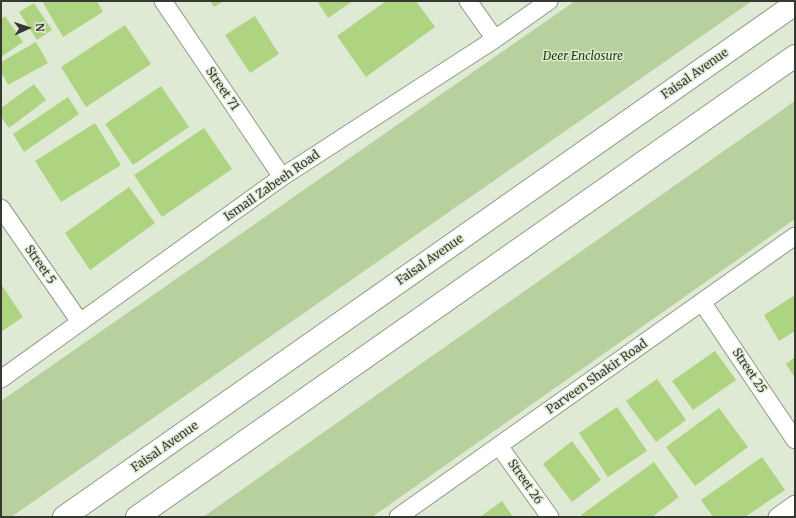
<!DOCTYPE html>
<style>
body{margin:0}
#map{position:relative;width:796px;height:518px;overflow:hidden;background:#dfead5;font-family:Merriweather,serif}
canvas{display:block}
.frame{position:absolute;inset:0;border:2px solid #353931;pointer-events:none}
.north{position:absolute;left:8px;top:8px;width:40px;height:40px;-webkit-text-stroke:3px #dfead5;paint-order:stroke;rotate:87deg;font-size:11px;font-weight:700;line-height:16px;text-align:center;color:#353931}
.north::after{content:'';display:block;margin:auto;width:14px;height:18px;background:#353931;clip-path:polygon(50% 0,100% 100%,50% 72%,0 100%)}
</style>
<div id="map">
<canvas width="796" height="518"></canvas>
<div class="frame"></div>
<div class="north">N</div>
</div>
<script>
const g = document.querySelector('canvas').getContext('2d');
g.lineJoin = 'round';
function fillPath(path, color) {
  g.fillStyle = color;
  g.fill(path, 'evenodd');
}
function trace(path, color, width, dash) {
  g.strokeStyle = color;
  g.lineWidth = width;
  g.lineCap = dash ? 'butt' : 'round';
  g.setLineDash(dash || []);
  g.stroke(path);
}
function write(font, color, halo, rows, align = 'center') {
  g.font = font + ' Merriweather,serif';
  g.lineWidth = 3;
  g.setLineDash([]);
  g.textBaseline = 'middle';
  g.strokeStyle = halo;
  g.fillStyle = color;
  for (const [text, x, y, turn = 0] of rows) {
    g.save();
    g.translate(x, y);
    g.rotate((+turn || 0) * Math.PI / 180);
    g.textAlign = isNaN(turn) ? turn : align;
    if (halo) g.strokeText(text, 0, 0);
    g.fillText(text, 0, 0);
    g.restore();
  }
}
fillPath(new Path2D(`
 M575 1H752L11 517H1V401Z
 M795 101V219L372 517H203Z`), '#b7d09d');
fillPath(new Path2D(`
 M42 1H97L103 12 63 37Z
 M210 1H224L214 7Z
 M317 1H353L328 18Z
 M386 1H416L435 27 366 77 337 36Z
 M34 3 52 30 37 40 19 12Z
 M5 16 23 42 1 57V19Z
 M255 16 279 54 250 73 225 35Z
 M125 25 151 64 86 107 61 67Z
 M36 42 48 63 8 85 1 72V62Z
 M34 84 46 100 9 128 1 117V108Z
 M161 86 189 127 133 165 105 124Z
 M68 97 79 114 24 152 13 134Z
 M95 123 121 165 61 202 35 161Z
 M204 128 232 169 162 217 134 175Z
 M129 187 155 223 90 270 65 233Z
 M1 284 23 317 1 332Z
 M795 295V331L779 341 764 315Z
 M715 351 736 380 693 410 672 381Z
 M795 357V378L786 364Z
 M657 379 686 420 656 442 626 401Z
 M617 407 647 451 608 477 579 433Z
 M719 408 748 447 695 486 666 447Z
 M572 441 601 480 572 502 543 464Z
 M762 457 785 490 745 517H713L701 500Z
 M654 462 679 497 652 517H583L581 515Z
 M502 501 513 517H480Z`), '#aed482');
const minor = new Path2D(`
 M163 1 282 177
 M468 1 495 39
 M1 208 80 322
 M702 302 795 440
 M1 379 282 177 495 39 549 1
 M499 446 550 517
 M398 517 795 236
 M777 517 795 504`);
const primary = new Path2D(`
 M64 517 795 4
 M137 517 795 56`);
trace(minor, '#8f9885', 19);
trace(primary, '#8f9885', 24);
trace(minor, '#fff', 17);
trace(primary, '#fff', 22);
write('italic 12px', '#294003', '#dfead5', [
 ["Deer Enclosure",583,57]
]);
write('12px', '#353931', '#dfead5', [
 ["Faisal Avenue",695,74,-35],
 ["Street 71",222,89,56],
 ["Ismail Zabeeh Road",272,186,-35],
 ["Faisal Avenue",430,260,-35],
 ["Street 5",40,265,55],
 ["Street 25",749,371,56],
 ["Parveen Shakir Road",597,377,-35],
 ["Faisal Avenue",165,447,-35],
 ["Street 26",525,482,55]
]);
</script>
